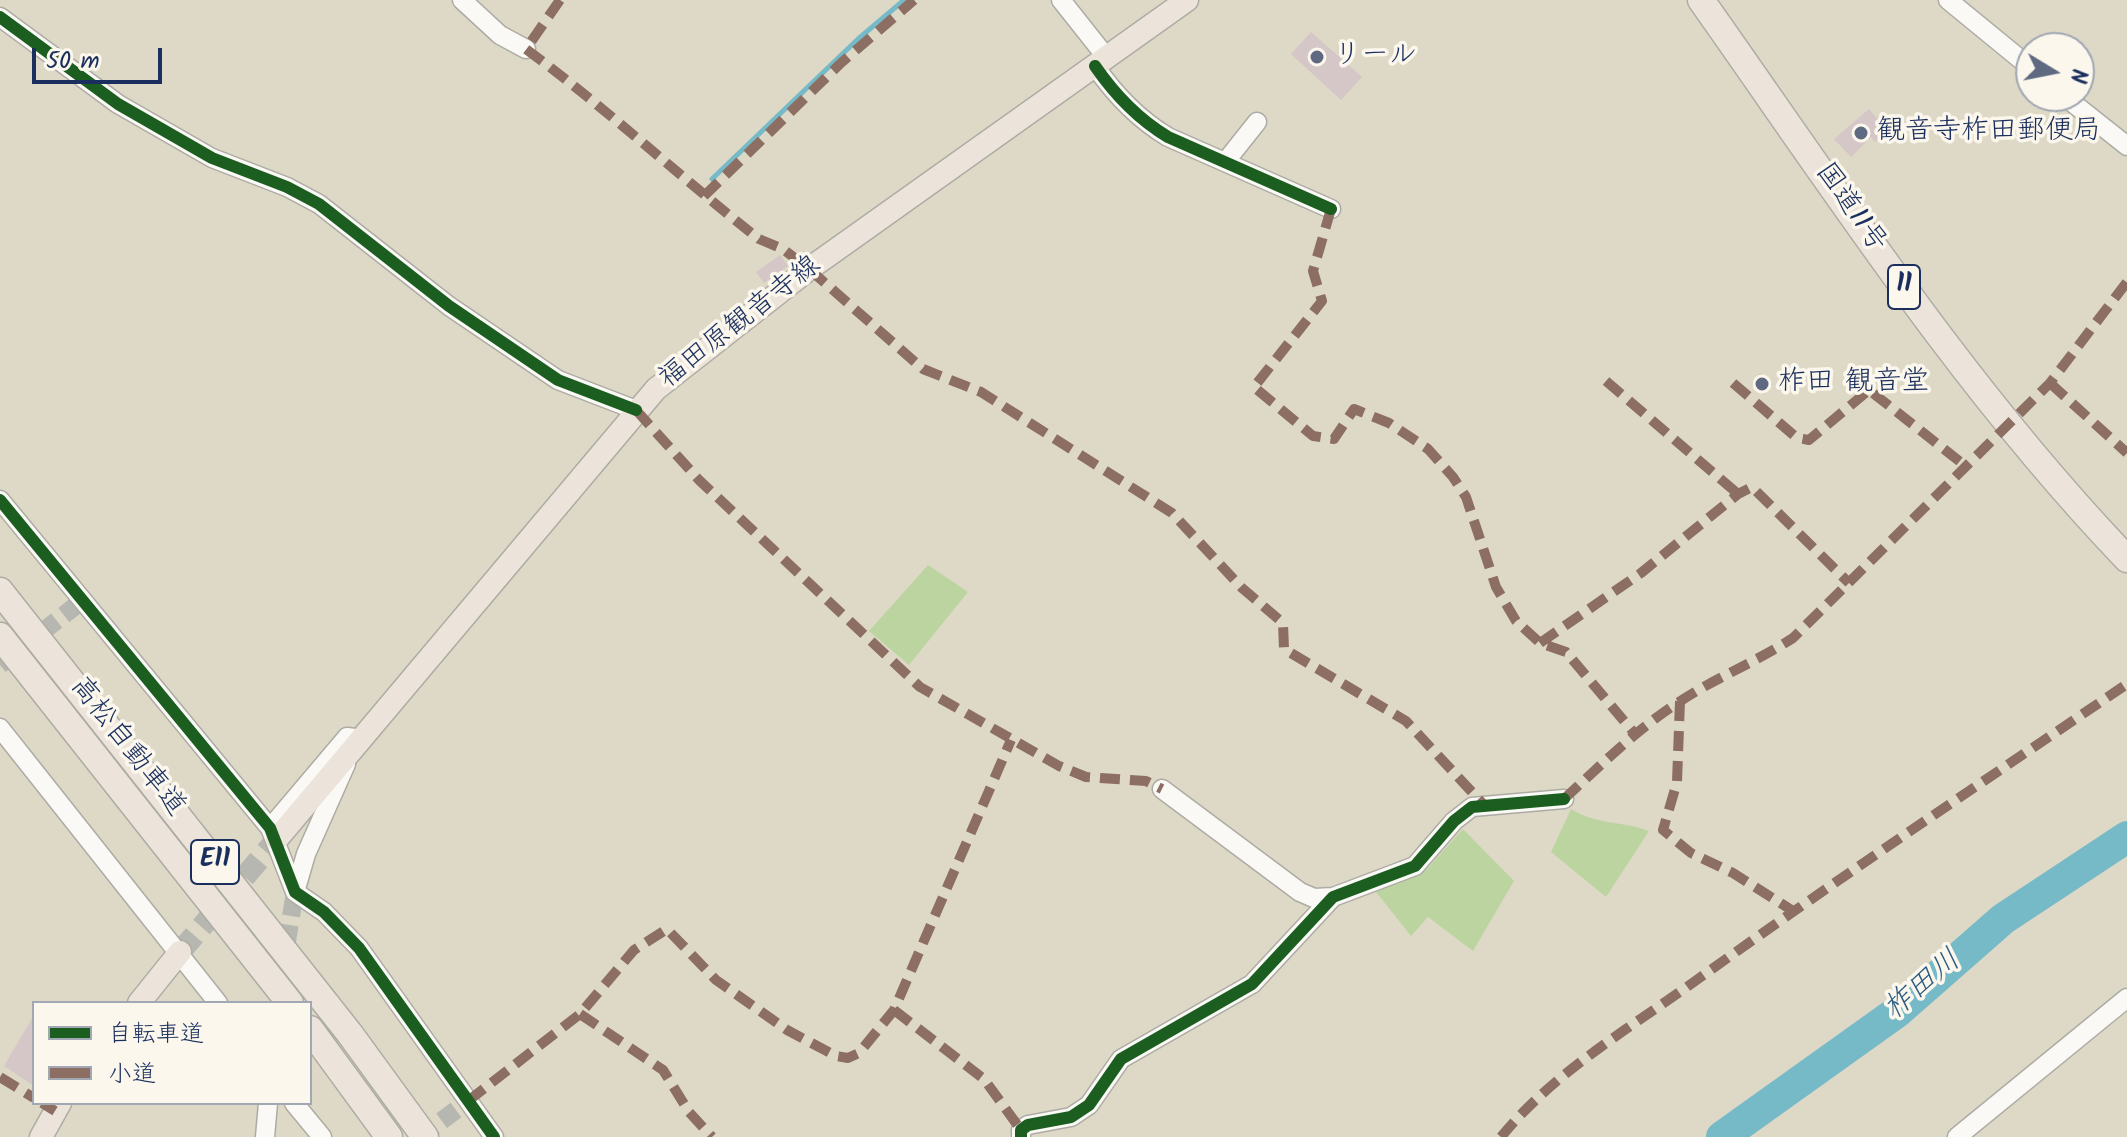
<!DOCTYPE html>
<meta charset="utf-8">
<style>
body{margin:0}
#map{position:relative;width:2127px;height:1137px;overflow:hidden;background:#ded9c6;font-family:Kalam,"Klee One",sans-serif}
canvas{display:block}
.legend{position:absolute;left:32px;top:1001px;width:280px;height:104px;box-sizing:border-box;background:#fbf7ec;border:2px solid #a1a7b3;margin:0;padding:10px 14px;list-style:none;font-size:24px;color:#1b2f5e}
.legend li{display:flex;align-items:center;gap:16px;height:40px}
.legend b{width:40px;border:2px solid #a1a7b3}
.north{position:absolute;left:2015px;top:32px;width:80px;height:80px;box-sizing:border-box;background:#fbf7ec;border:2px solid #a1a7b3;border-radius:50%;rotate:100deg;font-size:22px;font-weight:700;line-height:32px;text-align:center;color:#1b2f5e}
.north::after{content:'';display:block;margin:auto;width:28px;height:36px;background:#5f6a82;clip-path:polygon(50% 0,100% 100%,50% 72%,0 100%)}
.scale{position:absolute;left:32px;top:48px;width:130px;height:36px;box-sizing:border-box;border:4px solid #1b2f5e;border-top:0;padding-left:10px;font-size:24px;line-height:28px;white-space:nowrap;color:#1b2f5e;-webkit-text-stroke:6px #fbf7ec;paint-order:stroke}
</style>
<div id="map">
<canvas width="2127" height="1137"></canvas>
<ul class="legend">
<li><b style="height:10px;background:#1b5e20"></b>自転車道</li>
<li><b style="height:10px;background:#8d6e63"></b>小道</li>
</ul>
<div class="north">N</div>
<div class="scale">50 m</div>
</div>
<script>
const g = document.querySelector('canvas').getContext('2d');
g.lineJoin = 'round';
function fillPath(path, color) {
  g.fillStyle = color;
  g.fill(path, 'evenodd');
}
function trace(path, color, width, dash) {
  g.strokeStyle = color;
  g.lineWidth = width;
  g.lineCap = dash ? 'butt' : 'round';
  g.setLineDash(dash || []);
  g.stroke(path);
}
function write(font, color, halo, rows, align = 'center') {
  g.font = font + ' Kalam,"Klee One",sans-serif';
  g.lineWidth = 7;
  g.setLineDash([]);
  g.textBaseline = 'middle';
  g.strokeStyle = halo;
  g.fillStyle = color;
  for (const [text, x, y, turn = 0] of rows) {
    g.save();
    g.translate(x, y);
    g.rotate((+turn || 0) * Math.PI / 180);
    g.textAlign = isNaN(turn) ? turn : align;
    if (halo) g.strokeText(text, 0, 0);
    g.fillText(text, 0, 0);
    g.restore();
  }
}
fillPath(new Path2D(`
 M928 565 968 592 909 665 869 631Z
 M1571 809C1600 826 1620 820 1649 831L1606 897 1551 852Z
 M1463 829 1514 881 1473 951 1428 917 1411 936 1376 892 1426 870Z`), '#bcd5a0');
trace(new Path2D(`
 M712 179 858 39 904 0`), '#76bac8', 5);
trace(new Path2D(`
 M1722 1137 1897 1012 2003 919 2127 837`), '#76bac8', 32);
fillPath(new Path2D(`
 M1311 32 1362 77 1341 100 1291 54Z
 M1869 109 1888 131 1875 142 1871 137 1851 157 1834 139Z
 M780 255 788 266 764 283 756 272Z
 M1760 373 1773 384 1764 395 1751 384Z
 M34 1015V1086L4 1066Z`), '#d5c6c7');
trace(new Path2D(`
 M0 665 83 600
 M278 996 295 892
 M420 1137 468 1101`), '#b7b7b1', 18, [18, 9]);
trace(new Path2D(`
 M180 952 277 839`), '#b7b7b1', 22, [22, 11]);
const minor = new Path2D(`
 M462 0 500 35 526 49
 M1061 0 1107 58
 M1948 0 2031 68
 M0 17 118 104 212 158 287 187 319 204 449 306 558 380 636 410
 M1095 66C1115 95 1138 119 1168 137L1331 209
 M2064 96 2127 146
 M1226 161 1257 122
 M0 500 270 828 295 892 324 912 359 948 494 1137
 M0 728 218 1003
 M1162 789 1300 892 1314 898 1333 897
 M270 828 347 737 363 739
 M295 892 306 854 346 764
 M294 1103 322 1137
 M265 1137 268 1103
 M1021 1137V1130L1028 1125 1071 1117 1089 1105 1121 1059 1252 984 1333 897 1415 866 1454 821 1472 807 1564 799
 M1957 1137 2127 998`);
const major = new Path2D(`
 M277 839 656 389 809 269 1187 0
 M139 1003 180 952
 M41 1137 60 1103`);
const highway = new Path2D(`
 M1701 0C1836 191 1964 389 2127 559
 M0 591 350 1034 425 1137
 M0 636 290 1003
 M310 1029 389 1137`);
trace(minor, '#adaca4', 21);
trace(major, '#adaca4', 25);
trace(highway, '#adaca4', 29);
trace(minor, '#faf9f6', 18);
trace(major, '#ece4db', 22);
trace(highway, '#ece4db', 26);
trace(new Path2D(`
 M560 0 526 49C607 109 680 177 759 239L783 249 809 269 923 369 981 392 1172 513 1242 588 1283 623 1284 649 1406 721 1484 805
 M704 196 841 63 914 0
 M1331 209 1313 271 1322 301 1254 387 1313 436 1334 439 1354 409 1389 423 1428 449 1453 477 1466 497 1496 587 1516 621 1540 643 1566 652 1635 734
 M1606 381 1738 494
 M1733 383 1797 438 1809 440 1869 390 1968 468
 M2050 383 2127 453
 M636 410 699 480 920 687 1059 766 1086 777 1146 781 1162 789
 M1540 643 1641 573 1738 494 1752 487 1849 583
 M1680 701 1677 782 1663 830 1691 853 1733 873 1793 911
 M1564 799C1601 765 1637 729 1679 702 1715 678 1756 662 1793 638L2050 383 2127 282
 M894 1010 984 1079 1021 1130
 M580 1014 663 1070 689 1112 712 1137
 M0 1077 34 1098
 M468 1101 580 1014 634 950 667 929 716 980 787 1030 836 1056 848 1058 859 1053 894 1010 1011 740
 M42 1103 55 1111
 M1501 1137C1554 1072 1630 1028 1698 979 1839 878 1984 781 2127 684`), '#8d6e63', 10, [20, 10]);
trace(new Path2D(`
 M0 17 118 104 212 158 287 187 319 204 449 306 558 380 636 410
 M1095 66C1115 95 1138 119 1168 137L1331 209
 M0 500 270 828 295 892 324 912 359 948 494 1137
 M1021 1137V1130L1028 1125 1071 1117 1089 1105 1121 1059 1252 984 1333 897 1415 866 1454 821 1472 807 1564 799`), '#1b5e20', 12);
for (const [x, y, r, color] of [
 [1317,57,8,"#5f6a82"],
 [1861,133,8,"#5f6a82"],
 [1762,384,8,"#5f6a82"]
]) {
  const dot = new Path2D();
  dot.arc(x, y, r, 0, 2 * Math.PI);
  g.fillStyle = color;
  g.fill(dot);
  trace(dot, '#fbf7ec', 3);
}
for (const [x, y, w] of [
 [1904,287,32],
 [215,862,48]
]) {
  const box = new Path2D();
  box.roundRect(x - w / 2, y - 22, w, 44, 6);
  g.fillStyle = '#fbf7ec';
  g.fill(box);
  trace(box, '#1b2f5e', 2);
}
write('bold 26px', '#1b2f5e', null, [
 ["11",1904,287],
 ["E11",215,862]
]);
write('28px', '#1b2f5e', '#fbf7ec', [
 ["リール",1333,57],
 ["観音寺柞田郵便局",1877,133],
 ["柞田 観音堂",1778,384]
], 'left');
write('28px', '#1b2f5e', '#fbf7ec', [
 ["国道11号",1849,209,55],
 ["福田原観音寺線",741,324,-38],
 ["高松自動車道",126,748,52]
]);
write('italic 30px', '#2b5b83', '#fbf7ec', [
 ["柞田川",1924,987,-40]
]);
</script>
